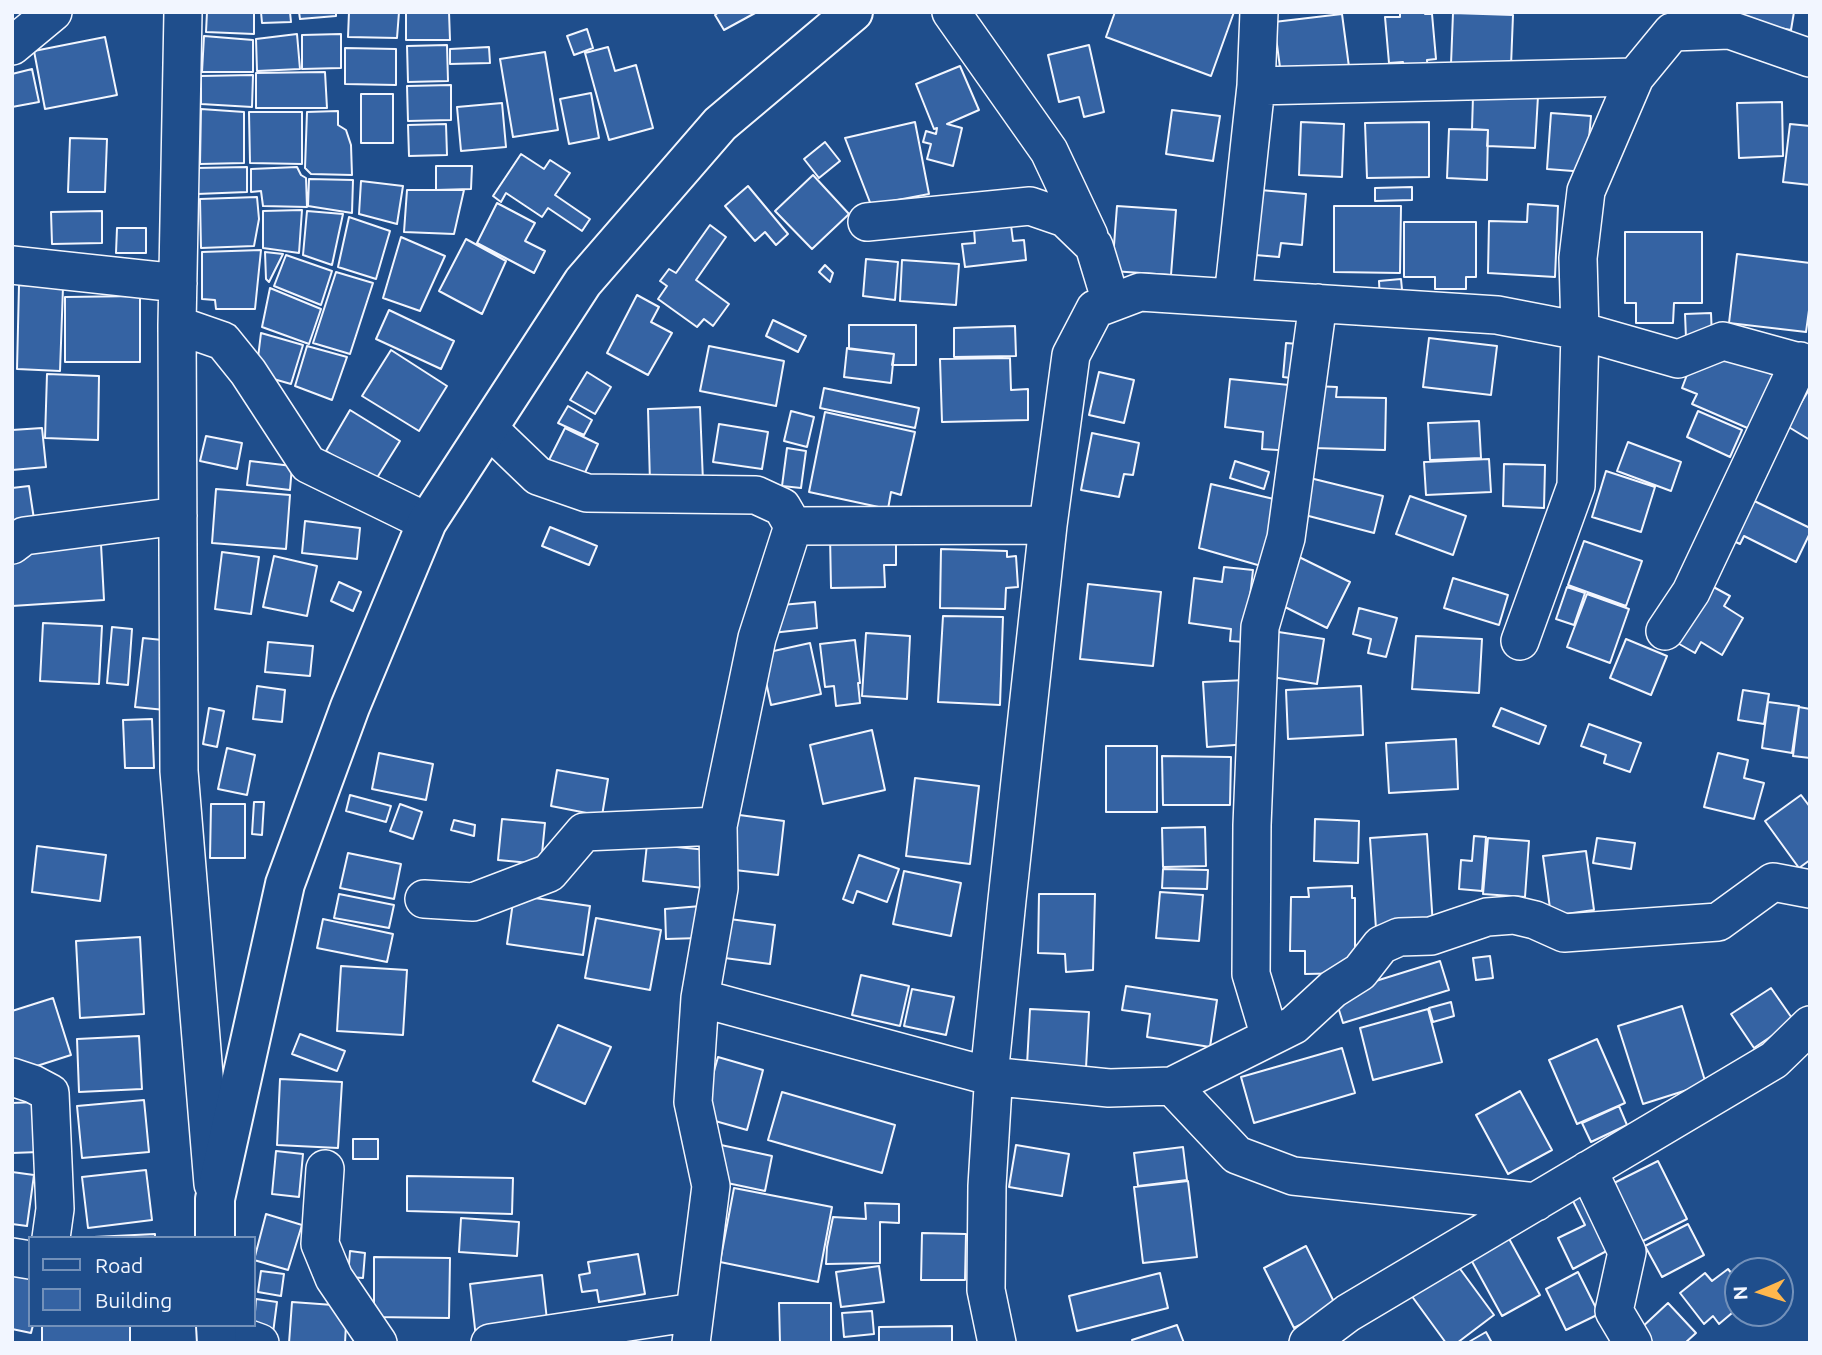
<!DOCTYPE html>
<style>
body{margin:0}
#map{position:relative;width:1822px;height:1355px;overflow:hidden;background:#1f4e8c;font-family:Ubuntu,sans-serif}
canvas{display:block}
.frame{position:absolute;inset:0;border:14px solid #f2f6ff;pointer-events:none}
.legend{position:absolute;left:28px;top:1236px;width:228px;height:91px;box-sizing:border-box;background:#1f4e8c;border:2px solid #7391ba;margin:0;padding:9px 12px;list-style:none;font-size:21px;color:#f2f6ff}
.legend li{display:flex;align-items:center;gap:14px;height:35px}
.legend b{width:35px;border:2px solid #7391ba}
.north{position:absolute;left:1724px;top:1257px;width:70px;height:70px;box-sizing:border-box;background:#1f4e8c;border:2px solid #7391ba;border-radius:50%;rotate:267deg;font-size:19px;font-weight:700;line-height:28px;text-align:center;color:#f2f6ff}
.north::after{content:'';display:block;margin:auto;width:24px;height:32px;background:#ffb74d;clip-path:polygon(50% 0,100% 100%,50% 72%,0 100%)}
</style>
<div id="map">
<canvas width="1822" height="1355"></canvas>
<div class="frame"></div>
<ul class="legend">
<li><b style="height:9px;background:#1f4e8c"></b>Road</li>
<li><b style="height:19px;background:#3563a3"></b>Building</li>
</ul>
<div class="north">N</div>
</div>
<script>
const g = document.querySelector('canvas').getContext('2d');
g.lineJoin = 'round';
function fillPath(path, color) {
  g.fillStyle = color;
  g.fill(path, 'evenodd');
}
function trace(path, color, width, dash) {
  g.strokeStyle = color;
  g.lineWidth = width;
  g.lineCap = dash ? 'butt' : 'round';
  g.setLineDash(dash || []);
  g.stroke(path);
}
const building = new Path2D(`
 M207 12H254V34L206 32Z
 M261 12H290L291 22 262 23Z
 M299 12H336V16L300 19Z
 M349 12H399L397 38 348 37Z
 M406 12H449L450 40H406Z
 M719 12H757L724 30 715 15Z
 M1115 12H1234L1211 76 1106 37Z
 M1425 12V14H1432L1436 59 1427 60 1428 74 1404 75 1403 62 1389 63 1385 17H1400V13Z
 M1730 12H1794L1791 30 1729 19Z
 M1453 13 1513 15 1511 66 1451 64Z
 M1342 14 1349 67 1281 75 1274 22Z
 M587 29 593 48 574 55 567 36Z
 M297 34 300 69 257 71 256 39Z
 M341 34V68L302 69V35Z
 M204 36 253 40V72H202Z
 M105 37 117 95 45 109 34 51Z
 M447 45 448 81 408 82 407 46Z
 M1089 45 1104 112 1084 117 1079 97 1059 102 1048 55Z
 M489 47 490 63 450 64V49Z
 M608 47 615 71 636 65 653 128 609 140 585 53Z
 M345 48 396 49V85L345 84Z
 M545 52 558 130 513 137 500 59Z
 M960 66 979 110 947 124 962 128 953 166 927 159 931 144 923 142 926 131 936 134 937 128 934 129 916 84Z
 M32 69 39 102 12 107V74Z
 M325 72 327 108H256V73Z
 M253 75 252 107 201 104V76Z
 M451 85V120L408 121 407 86Z
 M591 93 599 138 569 144 560 99Z
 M361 94H393V143H361Z
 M1473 96H1538L1535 148 1487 146 1488 130 1472 129Z
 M1782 102 1783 156 1739 158 1737 103Z
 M502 103 506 147 461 151 457 107Z
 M201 109 244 112V163L200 164Z
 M1172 110 1220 116 1213 161 1166 154Z
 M338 111V125L346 130 351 145 352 175 311 174 305 168 307 112Z
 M249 112H302V164L250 163Z
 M1551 113 1591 116 1586 172 1547 169Z
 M915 122 929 194 871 205 845 138Z
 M1301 122 1344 124 1342 177 1299 175Z
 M1429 122V177L1367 178 1365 123Z
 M446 124 447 155 409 156 408 125Z
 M1790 124 1810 126V185L1783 182Z
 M1449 129 1488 130 1487 180 1447 178Z
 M70 138 107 139 105 192H68Z
 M825 142 840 161 819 178 804 159Z
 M521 154 544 169 550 160 570 173 555 195 590 219 582 231 548 208 542 217 506 193 501 202 493 196Z
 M436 166H472L471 189 436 190Z
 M247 167V192L197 194 196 168Z
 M297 167 301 175 306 178 307 207 263 206 261 191 251 192V169Z
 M813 175 849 214 812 249 775 211Z
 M309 179 353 180 352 213 308 206Z
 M361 181 403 186 397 224 359 214Z
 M748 186 788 234 776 245 765 232 755 241 725 206Z
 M1412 187V200L1375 201V188Z
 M407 190H464L454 234 404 232Z
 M1260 190 1306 194 1302 245 1281 243 1279 257 1255 255Z
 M257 197 259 219 254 246 201 248 200 199Z
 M497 203 535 223 525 241 545 251 534 273 477 243Z
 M1528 204 1558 206 1555 277 1488 273 1489 221 1527 222Z
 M1117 206 1176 210 1171 275 1112 271Z
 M1334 206H1401L1400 273 1334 272Z
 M302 210 299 253 263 248V211Z
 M102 211V243L52 244 51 212Z
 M307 211 343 214 332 265 303 255Z
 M349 217 390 231 376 279 338 267Z
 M1404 222H1476V277H1466V289H1435V277H1404Z
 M710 225 726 237 696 280 729 304 713 326 704 319 697 327 658 299 667 286 660 281 669 269 676 273Z
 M1011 225 1013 241 1024 240 1026 260 965 267 962 244 975 243 974 229Z
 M117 228H146V253H116Z
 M1625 232H1702V303H1674L1673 323H1636V303H1625Z
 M401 237 445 256 420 311 383 298Z
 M466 239 506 261 482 314 439 291Z
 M261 250 255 309H216L215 300 202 299V252Z
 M265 252 283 254 269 282 266 279Z
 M1737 254 1810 263V303L1806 332 1729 323Z
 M286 255 332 271 321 305 274 286Z
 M866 259 898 262 895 300 863 296Z
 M902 260 959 264 956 305 900 301Z
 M825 265 833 273 830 282 819 272Z
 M336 272 373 283 350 354 313 343Z
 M1401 279 1403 300 1380 301 1379 281Z
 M19 285 63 287 60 371 17 369Z
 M270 288 321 309 309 344 262 327Z
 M637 295 659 307 651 322 672 333 648 375 607 353Z
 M140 296V362H65V297Z
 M389 310 454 341 441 369 376 339Z
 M1711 313 1712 337 1686 338 1685 314Z
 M773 320 806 336 798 352 766 336Z
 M849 325H916V365H892L894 354 849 349Z
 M1015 326 1016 356 954 357V328Z
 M261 333 303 345 291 384 256 374Z
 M1429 338 1497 346 1491 395 1423 387Z
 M1286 343 1310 345 1307 380 1283 377Z
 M307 346 347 357 332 400 295 386Z
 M709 346 784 361 776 406 700 391Z
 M847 348 894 354 891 383 844 377Z
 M1716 349 1776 376 1752 430 1692 404 1697 394 1682 388 1693 359Z
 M391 350 447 386 419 431 362 396Z
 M1010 358 1011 390 1028 389V420L942 422 940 359Z
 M587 372 611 387 595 414 570 400Z
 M1099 372 1134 380 1124 423 1089 415Z
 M47 374 99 376 98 440 45 438Z
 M1230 379 1299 386 1293 451 1262 449 1263 432 1225 427Z
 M1314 386 1337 387 1336 397 1386 398 1385 450 1313 448Z
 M824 388 919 408 915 428 820 408Z
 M1810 388V440L1787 426Z
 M568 406 592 420 584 435 558 423Z
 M700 407 703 482 650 483 648 409Z
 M350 410 400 441 375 481 326 451Z
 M791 411 814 417 807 447 784 441Z
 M1698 411 1742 430 1730 457 1687 437Z
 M825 412 915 432 901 495 891 492 888 509 809 492Z
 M1479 421 1481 458 1430 460 1428 423Z
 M719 424 768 432 762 469 713 462Z
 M42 428 46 467 12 470V430Z
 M565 428 598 444 583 477 549 460Z
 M1092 433 1139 443 1133 475 1124 474 1119 497 1081 490Z
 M206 436 242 443 237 469 200 461Z
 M1628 442 1681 462 1671 491 1617 471Z
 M787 448 806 451 801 488 782 486Z
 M1489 459 1491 492 1426 495 1424 462Z
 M250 461 292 466 290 490 247 485Z
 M1235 461 1269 472 1264 489 1230 478Z
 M1504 464 1545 465 1544 508 1503 506Z
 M1606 471 1655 487 1641 532 1592 517Z
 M1310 478 1383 496 1374 533 1301 514Z
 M1211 484 1282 501 1268 568 1199 548Z
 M29 486 35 526 12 529V488Z
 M216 489 290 495 286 549 212 543Z
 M1410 496 1466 516 1453 555 1396 534Z
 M1744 496 1810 528V533L1796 562 1744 536 1740 544 1725 537Z
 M305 521 360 528 357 559 302 553Z
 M550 527 597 546 589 565 542 546Z
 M896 533V565H884L885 587 831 588 830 535Z
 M1584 541 1642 561 1626 606 1568 585Z
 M101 544 104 600 12 606V549Z
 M941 549 1007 551V557L1016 556 1018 587 1006 588 1005 609 940 608Z
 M222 552 259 557 251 614 215 609Z
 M274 556 317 566 307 616 263 607Z
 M1299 557 1350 582 1327 628 1277 603Z
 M1224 567 1253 570 1245 642 1230 641 1231 629 1189 623 1194 578 1222 582Z
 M1453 578 1508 595 1499 625 1444 608Z
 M339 582 361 592 353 611 331 601Z
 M1088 584 1161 592 1153 666 1080 659Z
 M1708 584 1730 596 1724 606 1743 618 1722 655 1701 642 1695 653 1674 641Z
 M1567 587 1585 593 1574 625 1556 619Z
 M1587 594 1629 609 1610 663 1567 647Z
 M815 602 817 628 772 633 770 606Z
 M1359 608 1397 618 1386 657 1368 653 1371 639 1353 634Z
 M943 616 1003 617 1000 705 938 702Z
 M43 623 102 626 99 684 40 681Z
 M112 627 132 629 128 685 107 683Z
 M1272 631 1324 639 1317 684 1265 676Z
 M866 633 910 636 907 699 862 696Z
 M1416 636 1482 639 1479 693 1412 689Z
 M143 638 172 641 165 710 135 707Z
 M1626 639 1667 656 1651 695 1610 678Z
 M855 640 860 683H858L860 703 836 706 834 686 825 687 820 644Z
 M268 642 313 646 310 676 265 672Z
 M810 643 821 694 771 705 760 654Z
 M1246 680 1249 744 1207 747 1203 682Z
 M257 686 285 690 282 722 253 719Z
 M1361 686 1363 735 1288 739 1286 690Z
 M1743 690 1769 694 1764 724 1738 720Z
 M1768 702 1799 706 1792 753 1762 748Z
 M1799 707 1810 709V758L1793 756Z
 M209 708 224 711 217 747 203 744Z
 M1501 708 1546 726 1539 744 1493 726Z
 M152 719 154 768H125L123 720Z
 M1589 724 1641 743 1630 772 1604 763 1606 755 1581 746Z
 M872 730 885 790 823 804 810 745Z
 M1456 739 1458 789 1389 793 1386 743Z
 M1106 746H1157V812H1106Z
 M227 748 255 755 247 795 218 789Z
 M379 753 433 764 426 800 372 789Z
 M1718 753 1748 760 1744 778 1764 783 1754 819 1704 807Z
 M1162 756 1231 757 1230 805H1163Z
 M557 770 608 779 602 816 551 806Z
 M915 778 979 786 970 864 906 856Z
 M350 795 391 806 386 822 346 811Z
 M1801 795 1810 807V860L1799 868 1765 821Z
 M254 802H264L262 835 252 834Z
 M211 804H245V858H210Z
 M400 804 422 812 413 839 390 831Z
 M732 814 784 821 778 875 726 869Z
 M502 819 545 823 541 864 498 860Z
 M1315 819 1359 821 1358 863 1314 861Z
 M454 820 475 825 474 836 451 830Z
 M1205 827 1206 866 1163 867 1162 828Z
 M1427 834 1433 926 1376 929 1370 838Z
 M1474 836 1486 837 1482 891 1459 889 1461 860 1472 861Z
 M1488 838 1529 841 1525 897 1483 894Z
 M1597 838 1635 843 1631 869 1593 863Z
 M647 844 717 851 712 889 643 881Z
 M37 846 106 855 100 901 32 892Z
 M1586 851 1594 910 1551 916 1543 856Z
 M348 853 401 864 394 899 340 888Z
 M859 855 899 869 887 902 857 891 853 903 843 899Z
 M1163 869 1208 870 1207 889 1162 888Z
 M904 871 961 883 951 936 893 924Z
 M1352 886V898H1355V973L1305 974V951H1290L1291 897H1309L1308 888Z
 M1160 892 1203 895 1199 941 1156 938Z
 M339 894 394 905 389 928 334 918Z
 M1039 894H1095L1093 970 1066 972 1065 954 1038 953Z
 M514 895 590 906 583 955 507 944Z
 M701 906 700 938 666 939 665 909Z
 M596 918 661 930 650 990 585 978Z
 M722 918 775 925 770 964 717 957Z
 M323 919 393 934 387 962 317 948Z
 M140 937 144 1014 80 1018 76 941Z
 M1490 956 1493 978 1476 980 1473 958Z
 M1440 961 1449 990 1343 1023 1334 994Z
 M341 966 407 970 403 1035 337 1031Z
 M861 975 909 986 900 1026 852 1015Z
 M1126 986 1217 1000 1210 1047 1147 1037 1150 1014 1122 1010Z
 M1771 988 1794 1021 1754 1048 1731 1014Z
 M912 989 954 997 946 1035 904 1026Z
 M53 998 71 1055 15 1073 12 1066V1011Z
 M1451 1002 1454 1016 1433 1022 1429 1008Z
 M1682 1006 1706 1084 1643 1104 1618 1026Z
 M1030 1009 1089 1012 1086 1068 1027 1065Z
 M1428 1009 1442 1062 1373 1080 1360 1028Z
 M558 1025 611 1047 585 1104 533 1081Z
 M300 1034 345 1051 337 1071 292 1054Z
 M139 1036 142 1089 79 1092 77 1039Z
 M1597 1039 1625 1103 1577 1124 1549 1060Z
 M1342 1048 1355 1093 1254 1123 1241 1077Z
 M718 1057 763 1070 747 1130 701 1117Z
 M280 1079 342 1082 338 1148 277 1145Z
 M1520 1091 1552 1150 1508 1174 1476 1115Z
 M782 1092 895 1125 882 1173 768 1140Z
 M144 1100 149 1152 82 1158 77 1106Z
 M37 1102 39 1152 12 1153V1103Z
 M1619 1106 1627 1125 1591 1142 1582 1123Z
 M353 1139H378V1159H353Z
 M721 1145 772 1156 765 1191 713 1180Z
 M1016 1145 1069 1154 1062 1196 1009 1187Z
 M1183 1147 1187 1180 1138 1186 1134 1153Z
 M276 1151 303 1154 299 1197 272 1194Z
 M1658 1161 1687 1219 1637 1244 1608 1186Z
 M146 1170 152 1220 88 1228 82 1177Z
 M12 1172 34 1175 27 1226 12 1224Z
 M407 1176 513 1178 512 1214 407 1211Z
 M1188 1181 1197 1257 1143 1263 1134 1187Z
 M734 1188 832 1207 818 1282 720 1262Z
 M1585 1190 1614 1247 1573 1269 1558 1238 1585 1225 1571 1197Z
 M865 1203 899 1204V1223L880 1222V1263L826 1264 827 1247 833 1217 866 1219Z
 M266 1214 302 1225 288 1270 254 1260Z
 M461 1218 519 1222 517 1256 459 1252Z
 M1688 1224 1704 1255 1662 1277 1645 1246Z
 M922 1233 966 1234 965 1280H921Z
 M155 1234V1238H94V1237Z
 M1507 1235 1540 1295 1502 1316 1469 1256Z
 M1306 1246 1336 1306 1294 1328 1264 1268Z
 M350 1251 365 1253 363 1278 348 1277Z
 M638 1254 645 1294 599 1302 597 1290 582 1292 579 1275 590 1273 588 1262Z
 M374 1257 450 1258 449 1318 374 1317Z
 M1455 1262 1494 1315 1457 1343H1446L1411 1295Z
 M879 1266 884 1302 841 1307 836 1272Z
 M1728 1269 1738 1281V1308L1719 1324 1713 1316 1704 1324 1680 1293 1705 1273 1712 1281Z
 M12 1271 30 1275V1325H33L31 1333 12 1329Z
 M261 1271 284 1274 281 1296 258 1292Z
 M1578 1272 1599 1314 1566 1330 1546 1289Z
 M1160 1273 1168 1308 1077 1331 1069 1296Z
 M542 1275 548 1329 476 1338 470 1284Z
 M256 1299 277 1302 273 1333 254 1325Z
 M292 1302 347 1306 345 1343H289Z
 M779 1303H831V1343H780Z
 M1668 1303 1696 1333 1685 1343H1651L1639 1330Z
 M872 1311 874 1334 844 1337 842 1313Z
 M42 1325H130V1343H42Z
 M1177 1325 1184 1343H1133L1132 1340Z
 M952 1326V1343H879V1327Z
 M1486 1332 1492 1343H1467Z`);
fillPath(building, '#3563a3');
trace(building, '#f2f6ff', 2);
const minor = new Path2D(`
 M183 12 177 325 179 771 213 1184
 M951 12 1049 151 1089 236
 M12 46 53 12
 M1256 86 1635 77
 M867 222 1030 206 1065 218 1094 246 1111 302
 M12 265 178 283
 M1233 298 1256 86 1259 12
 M177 325 223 341 248 372 308 464 427 522
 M488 428 538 476 587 493 756 495 782 507 793 526 757 638 718 826 719 888 700 998 693 1102 711 1186 691 1343
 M793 526 1048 525
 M12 545 24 536 178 516
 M1665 631 1691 592 1800 361
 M1520 641 1576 486 1580 331 1578 258 1586 191 1635 77 1672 32 1730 30 1810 58
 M424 899 473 902 549 873 584 832 718 826
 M700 998 989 1076 1109 1088 1172 1086 1294 1025 1333 989 1360 972 1381 945 1399 937 1431 936 1487 917 1514 915 1535 920 1564 933 1718 922 1773 882 1810 889
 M1270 1037 1251 974 1252 825 1260 627 1286 538 1318 303
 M12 1077 33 1084 50 1093 55 1209 51 1238
 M1172 1086 1237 1155 1293 1176 1536 1202
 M325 1169 320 1244 334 1278 378 1343
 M1588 1170 1627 1252 1614 1311 1633 1343
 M12 1257 30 1260
 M216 1327 260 1343
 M490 1343 694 1312
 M997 1343 986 1290 987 1186 993 1087 989 1076 1007 900 1048 525 1071 355 1095 309 1140 292 1497 315 1580 331 1678 359 1723 341 1810 365
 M1308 1343 1348 1313 1774 1060 1810 1025`);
const major = new Path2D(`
 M215 1238V1199L285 884 350 707 427 522 583 282 720 124 853 12
 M216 1325 217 1343`);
trace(minor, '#f2f6ff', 40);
trace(major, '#f2f6ff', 42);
trace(minor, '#1f4e8c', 37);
trace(major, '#1f4e8c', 38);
</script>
